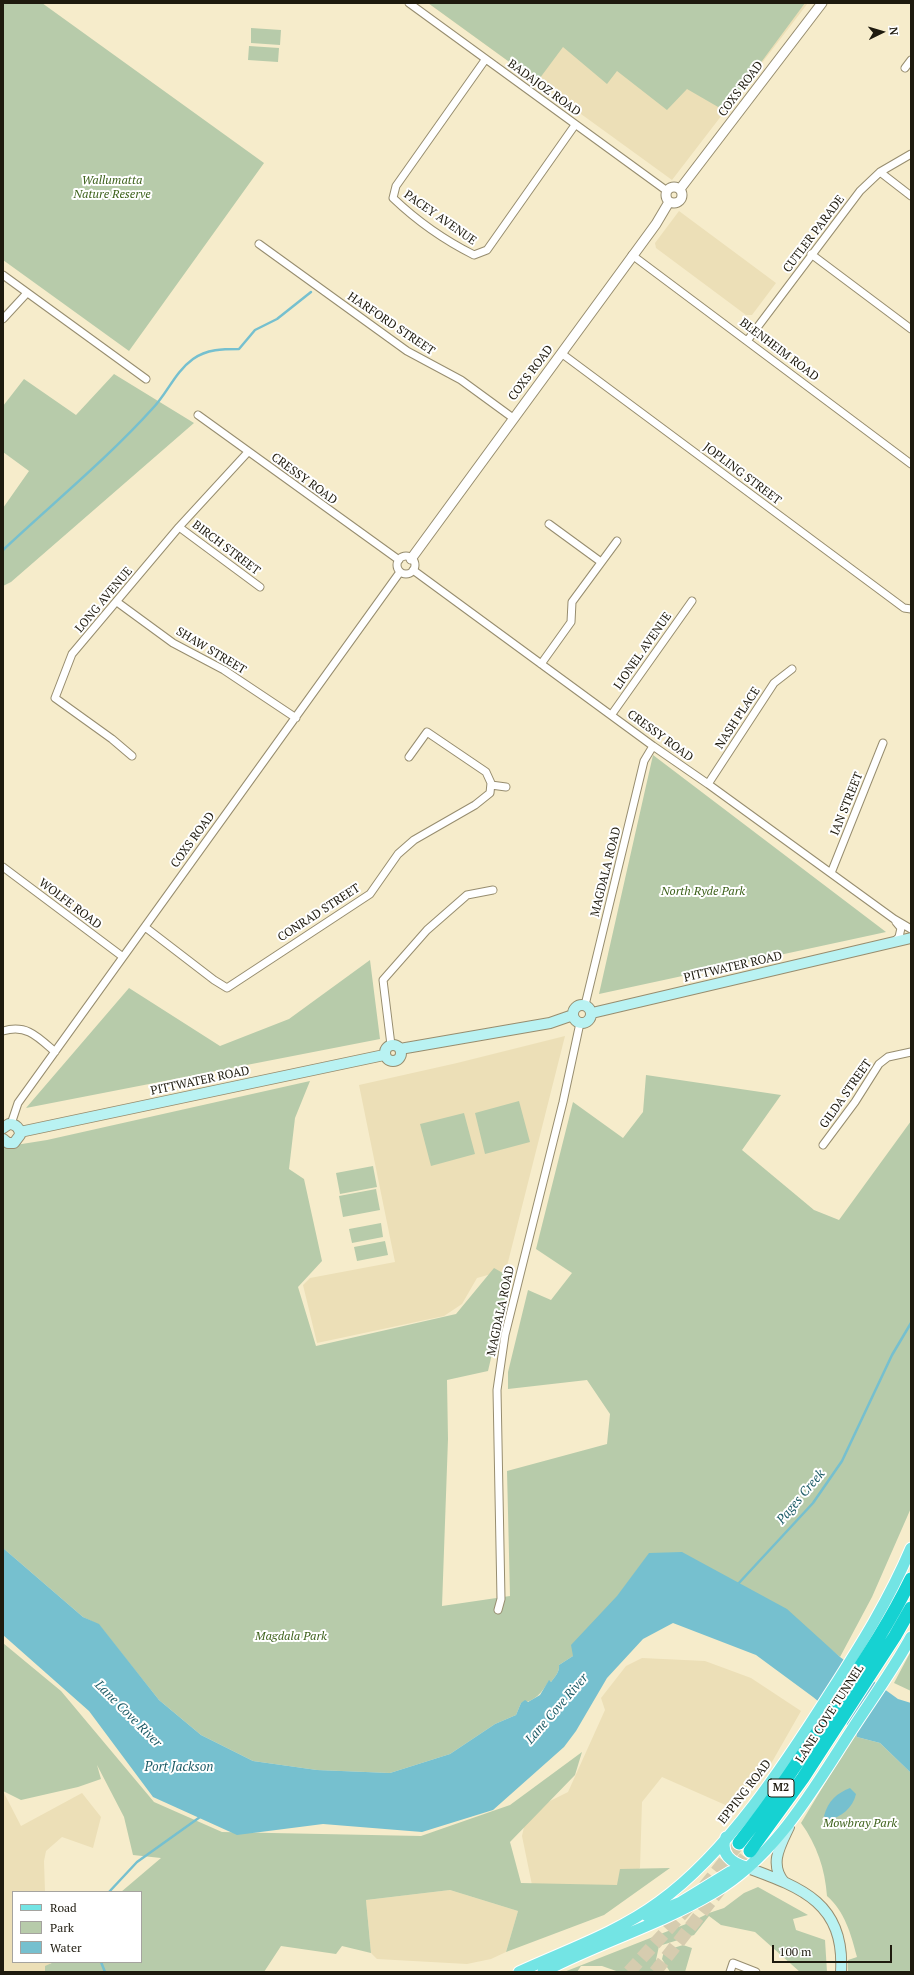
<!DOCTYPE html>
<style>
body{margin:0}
#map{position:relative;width:914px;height:1975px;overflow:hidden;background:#f6eccb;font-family:"PT Serif",serif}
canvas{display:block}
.frame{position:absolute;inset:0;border:4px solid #1e1a0e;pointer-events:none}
.legend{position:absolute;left:12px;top:1891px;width:130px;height:72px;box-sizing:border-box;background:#fff;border:1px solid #a5a39f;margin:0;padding:5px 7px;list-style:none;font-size:12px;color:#1e1a0e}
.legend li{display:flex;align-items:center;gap:8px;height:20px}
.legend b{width:20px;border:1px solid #a5a39f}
.north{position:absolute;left:862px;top:12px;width:40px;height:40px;-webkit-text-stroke:3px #fff;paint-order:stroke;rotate:85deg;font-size:11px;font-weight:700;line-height:16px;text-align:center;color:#1e1a0e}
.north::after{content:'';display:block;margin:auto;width:14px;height:18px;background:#1e1a0e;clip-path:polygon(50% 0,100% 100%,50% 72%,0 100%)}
.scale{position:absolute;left:772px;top:1945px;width:120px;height:18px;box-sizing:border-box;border:2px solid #1e1a0e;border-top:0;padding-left:5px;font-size:12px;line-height:14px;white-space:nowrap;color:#1e1a0e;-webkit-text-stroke:3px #fff;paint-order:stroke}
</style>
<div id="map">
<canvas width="914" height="1975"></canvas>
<div class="frame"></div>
<ul class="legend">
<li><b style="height:5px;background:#73e4e4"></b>Road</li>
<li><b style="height:11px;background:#b7cbaa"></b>Park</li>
<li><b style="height:11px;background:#76c0cf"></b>Water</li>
</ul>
<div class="north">N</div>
<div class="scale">100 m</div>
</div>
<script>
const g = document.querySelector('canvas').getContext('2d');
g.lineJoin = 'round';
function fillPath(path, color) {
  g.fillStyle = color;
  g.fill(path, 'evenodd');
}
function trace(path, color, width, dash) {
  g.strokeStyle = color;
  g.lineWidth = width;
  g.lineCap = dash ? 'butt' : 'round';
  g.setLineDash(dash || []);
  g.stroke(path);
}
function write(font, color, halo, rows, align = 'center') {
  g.font = font + ' "PT Serif",serif';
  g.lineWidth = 4;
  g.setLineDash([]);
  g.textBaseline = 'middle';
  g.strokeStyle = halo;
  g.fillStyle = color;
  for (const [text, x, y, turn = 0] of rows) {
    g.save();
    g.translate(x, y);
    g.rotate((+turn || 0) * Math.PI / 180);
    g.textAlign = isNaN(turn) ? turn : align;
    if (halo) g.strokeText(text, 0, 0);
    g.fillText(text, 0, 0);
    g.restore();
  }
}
fillPath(new Path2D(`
 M428 3H808L672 180Z
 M679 211 776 283 752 315H746L656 248 655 243Z
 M565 1036 506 1270 477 1278 462 1304 444 1316 317 1343 303 1285 310 1278 395 1262 359 1085 457 1063Z
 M642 1658 705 1661 751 1678 801 1711 768 1769 730 1807 662 1777 642 1802 640 1868 618 1888 532 1885 522 1836 524 1827 540 1806 568 1792 605 1710 601 1698 626 1666Z
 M3 1791 21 1826 82 1793 101 1817 93 1848 62 1837 46 1851 44 1861 45 1892H13V1962H50V1972H3Z
 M450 1890 518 1911 506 1952 491 1959 467 1964 377 1959 371 1953 366 1900Z`), '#ecdfb7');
fillPath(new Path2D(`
 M3 3H42L264 163 129 351 3 260Z
 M428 3H805L725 111 687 89 667 110 617 71 607 84 563 47 537 82Z
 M251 28 281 30 280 45 251 43Z
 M249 46 279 48 278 62 248 60Z
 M114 374 194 423 11 582 3 586V508L29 471 3 452V406L24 379 76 415Z
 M653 755 886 932 599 994Z
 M370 960 380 1039 26 1108 129 988 220 1046 289 1019Z
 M646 1075 781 1095 742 1150 814 1210 839 1220 911 1121V1508L872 1597 840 1657 823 1643 650 1553 573 1656 559 1665C560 1671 555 1677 551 1682L549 1681C541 1693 536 1701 521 1703L516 1715 495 1724 450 1754 390 1773 317 1770 253 1761 201 1735 159 1700 99 1625 83 1617 3 1548V1147L47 1140 310 1081 295 1118 289 1169 304 1179 322 1261 298 1287 316 1346 456 1314 494 1268 510 1277 488 1371 447 1380 448 1439 442 1606 510 1596 507 1471 607 1444 610 1414 587 1380 508 1389V1372L528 1290 551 1300 572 1273 536 1249 573 1102 623 1138 643 1112Z
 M519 1101 530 1142 485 1154 475 1113Z
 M464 1113 475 1154 431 1166 420 1124Z
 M373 1166 377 1187 340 1194 336 1173Z
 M376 1189 380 1210 343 1217 339 1196Z
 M381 1223 383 1237 352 1243 349 1229Z
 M385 1241 388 1255 357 1261 354 1247Z
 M3 1643 61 1691 154 1802 222 1832 421 1836 510 1805 582 1752 575 1775 510 1842 521 1883 617 1885 620 1869 670 1868 604 1915 506 1952 518 1911 450 1890 366 1900 371 1953 342 1946 336 1954 281 1946 264 1972H45V1966L54 1962H141V1892H121L161 1858 133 1855 124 1817 97 1765 101 1779 78 1787 21 1800 3 1791Z
 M911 1651V1691L894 1683Z
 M856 1732 857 1737 880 1743 911 1773V1972H848V1960L857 1957C851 1934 845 1912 827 1896 825 1869 817 1845 801 1823Z
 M758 1887 808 1915 793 1919 796 1930 825 1940 827 1972H800L755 1932 721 1925 709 1916 694 1935 659 1946 656 1960 661 1972H619L602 1966H581L577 1972H564L691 1922 709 1913 724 1908 744 1893Z
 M683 1945 692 1948 685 1972H670L662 1959 664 1951Z`), '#b7cbaa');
fillPath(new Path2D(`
 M3 1548 83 1617 99 1624 159 1700 201 1735 253 1761 317 1770 390 1773 450 1754 495 1724 516 1715 521 1703 525 1700 528 1702 540 1695 549 1680 551 1682C555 1677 560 1671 559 1665L573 1656 571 1645 617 1596 649 1553 682 1552 787 1609 840 1657 898 1699 911 1703V1773L880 1743 857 1737 856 1732 813 1697 756 1655 673 1623 643 1639 607 1678 576 1731 564 1747 493 1810 422 1832 323 1824 237 1835 153 1797 89 1711 3 1635Z
 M850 1788 856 1794C853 1808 841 1817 828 1820L824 1816C828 1801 837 1793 850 1788Z`), '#76c0cf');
trace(new Path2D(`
 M3 550C53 503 107 459 153 408 168 392 175 372 193 359 207 349 223 349 239 349L255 330 277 319 311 292
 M738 1584 813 1503 842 1461 892 1355 911 1323
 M109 1892 137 1862 200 1817
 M101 1962 105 1972`), '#76c0cf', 2.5);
trace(new Path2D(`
 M629 1972 690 1905 739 1843
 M655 1972 750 1851`), '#d6ccaf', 13, [13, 6]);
const minor = new Path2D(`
 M409 3 667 191
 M485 60 396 186 393 198C416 220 446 241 474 255L487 250 575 125
 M905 68 911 60
 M880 172 911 196
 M259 244 407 351 461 380 513 418
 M811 254 911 329
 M632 255 911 464
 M3 275 146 379
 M3 319 27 293
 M747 341 860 191 880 172 911 154
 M561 353 904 608 911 609
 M198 415 399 560
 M549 524 601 562
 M179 527 260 587
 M397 565a9 9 0 1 1 18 0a9 9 0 1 1-18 0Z
 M413 570 653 746 708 784 894 919 911 929
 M117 602 173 643 224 670 296 718
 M541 664 571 622 572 602 617 541
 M612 714 692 601
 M132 756 112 739 55 698 72 654 179 527 248 452
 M708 784 774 683 792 669
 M491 785 506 787
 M3 867 123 957
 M831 873 883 743
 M145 927 214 980 227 988 370 894 398 854 414 840 475 805 490 793 491 783 486 772 427 732 409 757
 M896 940 899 937 901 928 896 922
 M585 1005 644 761 653 746
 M3 1031C27 1024 38 1037 55 1052
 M391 1045 383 980 427 930 467 895 493 890
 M11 1124 18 1103 400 572
 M823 1145 855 1102 879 1064 888 1057 911 1052
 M498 1610 501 1599 497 1390 505 1335 563 1102 580 1023
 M730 1972 733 1963 756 1972`);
const tertiary = new Path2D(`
 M666 195a8 8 0 1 1 16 0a8 8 0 1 1-16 0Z
 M680 189 822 3
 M411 559 656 224 669 202`);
const secondary = new Path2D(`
 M573 1014a9 9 0 1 1 18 0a9 9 0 1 1-18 0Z
 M592 1013 911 938
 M385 1053a8 8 0 1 1 16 0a8 8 0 1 1-16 0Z
 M400 1049 550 1023 573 1015
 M3 1128 9 1124C16 1124 20 1128 20 1135L14 1143H8L3 1139
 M20 1132 384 1055
 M748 1868C803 1888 845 1904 841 1972
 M784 1882C769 1864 780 1846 789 1827`);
const primary = new Path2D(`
 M726 1837C719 1854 732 1863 746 1867
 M647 1916 681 1902 730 1872 744 1867
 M519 1972C567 1950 617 1933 659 1902 728 1852 785 1764 830 1693 860 1646 889 1600 911 1548
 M543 1972C598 1943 659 1925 713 1893 776 1856 812 1791 851 1731 871 1700 893 1670 911 1637`);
const motorway = new Path2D(`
 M739 1843C775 1798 806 1750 838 1701 864 1661 890 1622 911 1579
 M750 1851 803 1778 895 1636 911 1608`);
trace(minor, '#978d6f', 9);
trace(tertiary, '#978d6f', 11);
trace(secondary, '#978d6f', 12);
trace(primary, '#fff', 13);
trace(motorway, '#fff', 15);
trace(minor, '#fff', 7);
trace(tertiary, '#fff', 9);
trace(secondary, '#b9f2f2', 10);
trace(primary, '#73e4e4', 11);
trace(motorway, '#16d2d2', 13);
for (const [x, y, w] of [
 [781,1788,26]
]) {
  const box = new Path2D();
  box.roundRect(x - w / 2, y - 9, w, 18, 3);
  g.fillStyle = '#fff';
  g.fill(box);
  trace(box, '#1e1a0e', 1);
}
write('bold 11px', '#1e1a0e', null, [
 ["M2",781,1788]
]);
write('12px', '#1e1a0e', '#fff', [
 ["BADAJOZ ROAD",544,88,36],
 ["COXS ROAD",741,89,-53],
 ["PACEY AVENUE",440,218,35],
 ["CUTLER PARADE",814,234,-53],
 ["HARFORD STREET",391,324,34],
 ["BLENHEIM ROAD",779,350,37],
 ["COXS ROAD",531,373,-53],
 ["JOPLING STREET",742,474,37],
 ["CRESSY ROAD",304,479,36],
 ["BIRCH STREET",226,548,37],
 ["LONG AVENUE",104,600,-50],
 ["SHAW STREET",211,651,31],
 ["LIONEL AVENUE",643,651,-55],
 ["NASH PLACE",738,718,-57],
 ["CRESSY ROAD",660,736,36],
 ["IAN STREET",847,804,-68],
 ["COXS ROAD",193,840,-54],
 ["MAGDALA ROAD",606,872,-76],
 ["WOLFE ROAD",70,904,37],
 ["CONRAD STREET",319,913,-33],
 ["PITTWATER ROAD",733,967,-13],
 ["PITTWATER ROAD",200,1081,-12],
 ["GILDA STREET",846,1094,-55],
 ["MAGDALA ROAD",501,1311,-78],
 ["LANE COVE TUNNEL",830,1714,-57],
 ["EPPING ROAD",745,1792,-52]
]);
write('italic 12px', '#3e621c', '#fff', [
 ["Wallumatta",112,181],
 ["Nature Reserve",112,195],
 ["North Ryde Park",703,892],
 ["Magdala Park",291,1637],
 ["Mowbray Park",860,1824]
]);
write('italic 13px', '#1d5c67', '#fff', [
 ["Pages Creek",801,1497,-50],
 ["Lane Cove River",557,1709,-49],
 ["Lane Cove River",128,1714,45],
 ["Port Jackson",179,1767]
]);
</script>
